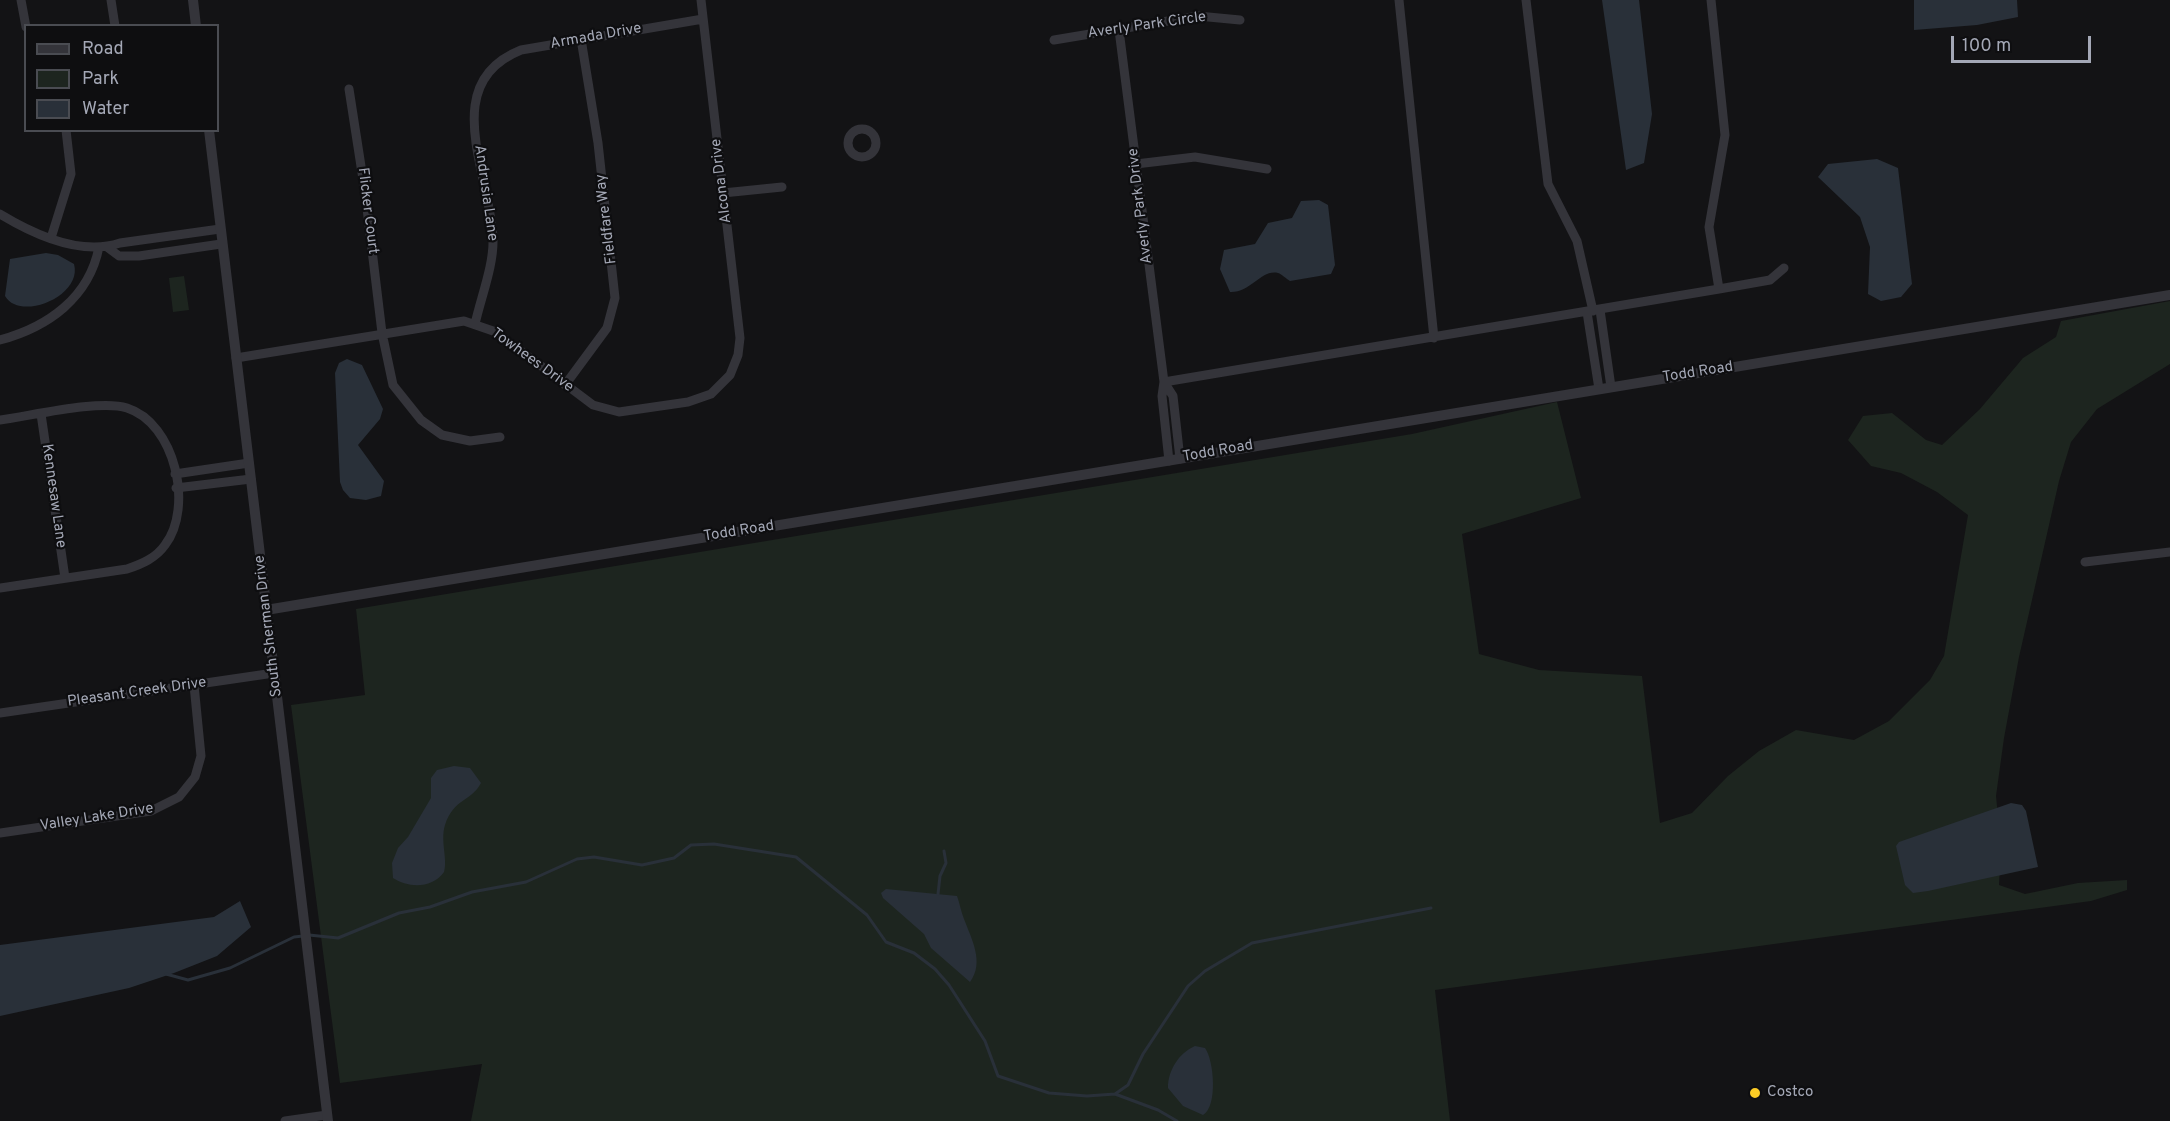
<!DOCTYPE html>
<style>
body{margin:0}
#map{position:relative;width:2170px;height:1121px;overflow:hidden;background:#131315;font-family:Overpass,sans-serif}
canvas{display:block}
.legend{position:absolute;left:24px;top:24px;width:195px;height:108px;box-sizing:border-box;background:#0e0e10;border:2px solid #4a4c52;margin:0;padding:8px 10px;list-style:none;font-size:18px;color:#a4a8b6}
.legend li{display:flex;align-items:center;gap:12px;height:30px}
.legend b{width:30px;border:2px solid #4a4c52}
.scale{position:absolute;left:1951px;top:36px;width:140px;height:27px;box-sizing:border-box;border:3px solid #a4a8b6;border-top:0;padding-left:8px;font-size:18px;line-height:21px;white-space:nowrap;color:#a4a8b6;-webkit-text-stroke:4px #0e0e10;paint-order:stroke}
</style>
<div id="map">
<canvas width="2170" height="1121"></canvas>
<ul class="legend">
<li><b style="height:8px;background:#34343a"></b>Road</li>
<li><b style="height:16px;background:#1d251f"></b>Park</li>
<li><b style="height:16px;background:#293039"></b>Water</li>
</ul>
<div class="scale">100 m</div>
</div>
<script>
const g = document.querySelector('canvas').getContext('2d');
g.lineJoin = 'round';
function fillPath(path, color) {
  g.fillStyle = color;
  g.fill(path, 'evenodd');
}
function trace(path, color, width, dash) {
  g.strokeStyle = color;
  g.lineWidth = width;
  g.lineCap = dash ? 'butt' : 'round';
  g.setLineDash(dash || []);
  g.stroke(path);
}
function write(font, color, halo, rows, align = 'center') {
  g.font = font + ' Overpass,sans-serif';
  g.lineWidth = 4.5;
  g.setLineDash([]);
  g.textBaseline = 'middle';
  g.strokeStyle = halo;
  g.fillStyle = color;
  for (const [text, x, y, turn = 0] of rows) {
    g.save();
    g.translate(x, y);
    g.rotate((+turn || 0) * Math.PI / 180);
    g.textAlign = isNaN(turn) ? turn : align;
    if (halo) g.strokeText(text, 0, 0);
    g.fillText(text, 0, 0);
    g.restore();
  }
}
fillPath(new Path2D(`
 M184 276 189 310 173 312 169 278Z
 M2170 301V364L2097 409 2071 442 2059 481 2019 657 2004 738 1996 796 2001 846 1999 885 2025 894 2078 883 2127 880V890L2091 901 1435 990 1450 1121H471L482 1064 340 1083 291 705 365 695 356 609 1412 434 1557 402 1581 498 1462 534 1479 654 1539 670 1642 676 1660 823 1692 813 1728 776 1759 751 1796 730 1854 740 1889 721 1930 680 1944 656 1968 515 1937 492 1901 473 1871 466 1848 440 1863 416 1892 413 1926 440 1942 445 1980 409 2023 358 2056 337 2061 321Z`), '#1d251f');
fillPath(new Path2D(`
 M1602 0H1639L1652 114 1644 163 1626 170Z
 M1914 0H2017L2018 17 1977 25 1914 30Z
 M1877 159 1898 168 1912 284 1901 297 1881 301 1868 294 1870 247 1860 217 1818 177 1828 164Z
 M1319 200 1328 205 1335 265 1331 274 1290 281C1286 279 1282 274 1278 273 1261 269 1251 293 1230 292L1220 269 1224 250 1255 244 1268 223 1292 218 1301 201Z
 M46 253 58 255 74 264C83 296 20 322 5 296L10 259Z
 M347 359 362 365 383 409 380 419 358 445 384 481 381 496 366 500 350 498 343 490 340 482 335 373 339 363Z
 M454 766 470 768 481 783C471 802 454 798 445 825 440 841 448 859 444 872 432 889 408 888 393 878L392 863 398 848 408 837 431 798V778L437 770Z
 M2011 803 2022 805 2026 811 2038 867 1928 891 1913 893 1905 885 1896 846 1899 842Z
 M886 889 957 896C960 904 961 912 964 919 971 938 985 962 970 982L931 948 924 934 883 898 881 893Z
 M240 901 251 927 217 956 174 973 129 988 0 1016V945L214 917Z
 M1195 1046 1205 1048C1214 1060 1218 1107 1203 1115L1183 1106 1168 1088C1168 1070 1179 1053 1195 1046Z`), '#293039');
trace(new Path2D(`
 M938 894 940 876 946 863 944 851
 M309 935 338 938 399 913 430 907 472 892 526 882 577 859 594 857 642 865 674 858 691 845 714 844 796 857 867 915 886 942 914 953 935 969 949 985 985 1041 998 1076 1049 1093 1087 1096 1115 1094 1128 1085 1143 1054 1188 986 1205 971 1252 943 1431 908
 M166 974 188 980 230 968 294 937 303 936
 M1115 1094 1158 1110 1177 1121`), '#293039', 3);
trace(new Path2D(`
 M21 0 26 27
 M111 0 115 26
 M1399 0 1434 338
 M1526 0 1548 184 1577 241 1593 311
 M1711 0 1725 135 1709 227 1719 289 1770 280 1784 268
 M1119 30 1164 382 1719 289
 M1054 40 1198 16 1240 20
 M349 89 365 192 382 333 393 385 421 420 442 435 470 441 500 437
 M848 143a14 14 0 1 1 28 0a14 14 0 1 1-28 0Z
 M1136 164 1195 157 1267 169
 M723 193 782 187
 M0 214C33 234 81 256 120 243L220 229
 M51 238 71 174 66 130
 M107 247 119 256H139L221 244
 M1600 310 1611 387
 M1587 312 1599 389
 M475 324C481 297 494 265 493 238 490 173 438 83 521 50L703 19
 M0 340C48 327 89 298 99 247
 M236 358 464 321 496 332 593 405 619 412 688 402 711 394 730 375 738 355 740 338 701 0
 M565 385 607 328 615 298 598 143 581 39
 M41 414 65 578
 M0 420C31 416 100 399 127 408 175 423 194 507 165 545 156 558 142 564 127 569L0 588
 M1169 461 1162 396 1164 382 1173 396 1180 459
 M175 474 249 463
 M176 488 251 479
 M2085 562 2170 552
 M0 713 274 673
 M0 833 151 811 179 797 195 777 201 756 194 685
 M285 1121 327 1115`), '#34343a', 9);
trace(new Path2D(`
 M193 0 196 26
 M209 130 328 1121
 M266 610 2170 295`), '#34343a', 10);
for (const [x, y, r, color] of [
 [1755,1093,6,"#fbcb25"]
]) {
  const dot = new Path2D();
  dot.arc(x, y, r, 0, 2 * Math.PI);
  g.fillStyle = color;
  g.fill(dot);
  trace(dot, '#0e0e10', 2);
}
write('15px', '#a4a8b6', '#0e0e10', [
 ["Averly Park Circle",1147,26,-8],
 ["Armada Drive",596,37,-10],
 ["Alcona Drive",722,181,-97],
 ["Andrusia Lane",485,193,82],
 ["Averly Park Drive",1141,206,-97],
 ["Flicker Court",367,211,83],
 ["Fieldfare Way",607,219,-97],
 ["Towhees Drive",532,361,36],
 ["Todd Road",1698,373,-9],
 ["Todd Road",1218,452,-10],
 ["Kennesaw Lane",53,496,82],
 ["Todd Road",739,532,-9],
 ["South Sherman Drive",269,626,-97],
 ["Pleasant Creek Drive",137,693,-8],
 ["Valley Lake Drive",97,818,-9]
]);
write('15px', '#a4a8b6', '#0e0e10', [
 ["Costco",1767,1093]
], 'left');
</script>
